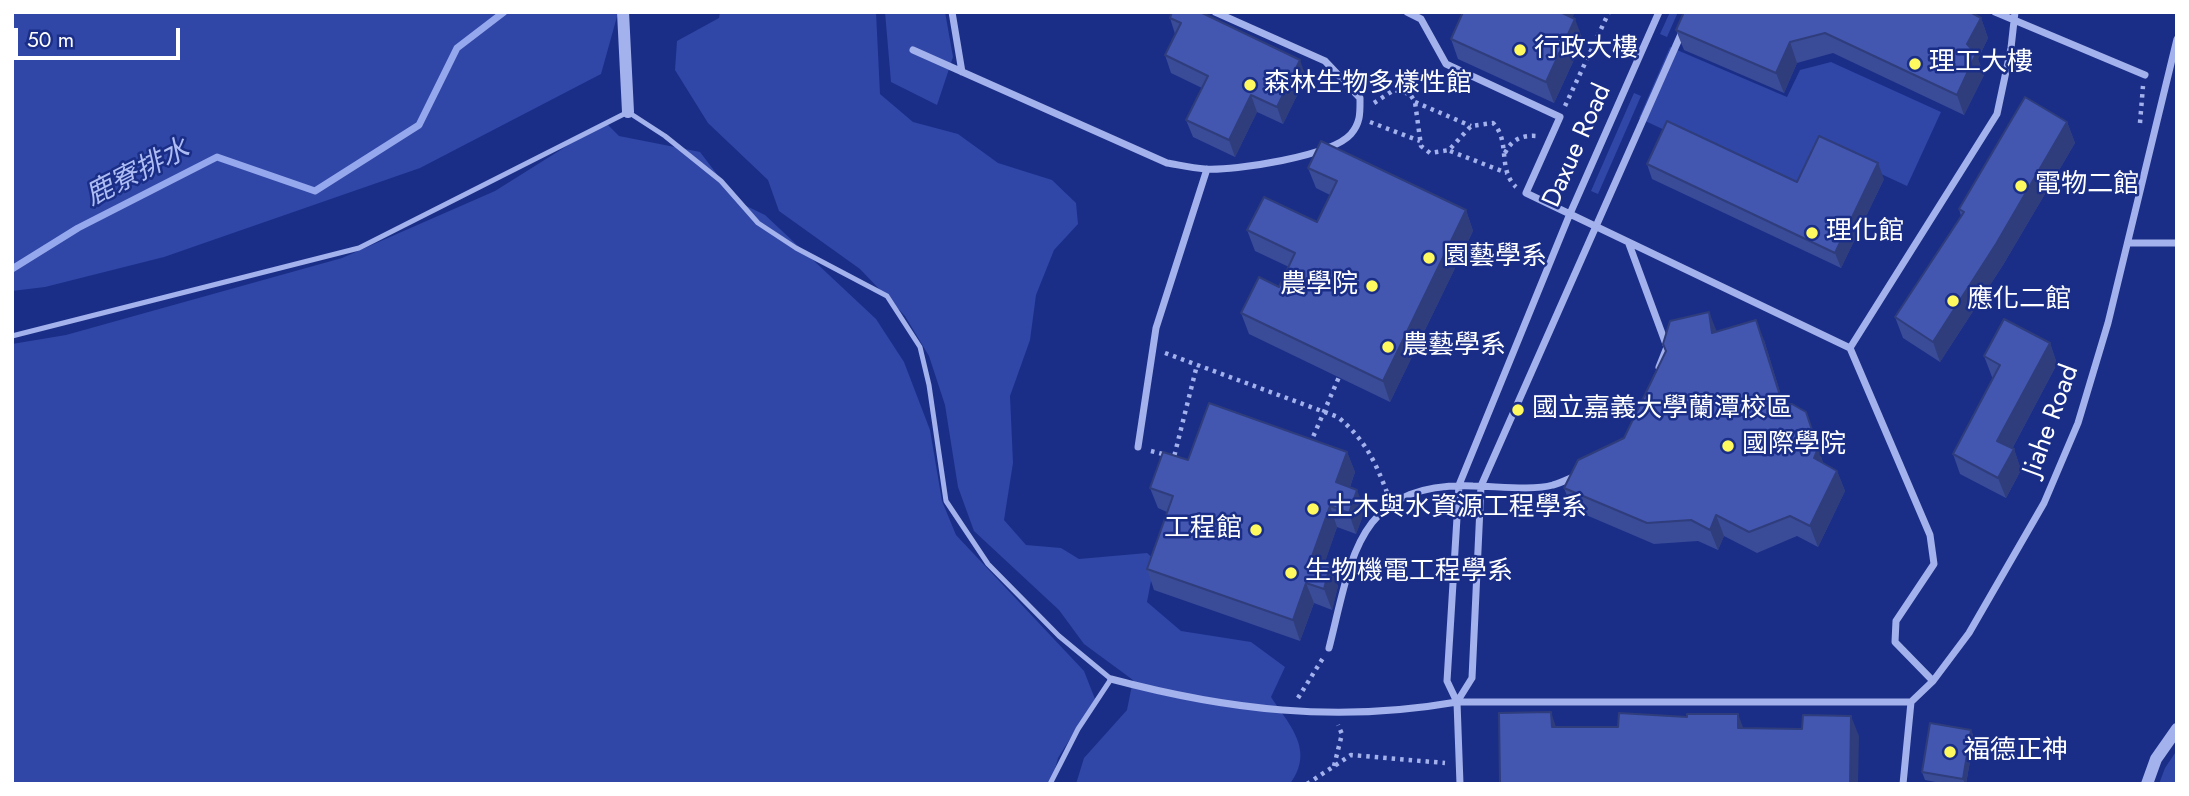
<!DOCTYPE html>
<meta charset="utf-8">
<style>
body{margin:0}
#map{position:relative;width:2189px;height:796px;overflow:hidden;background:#1a2e87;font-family:Jost,sans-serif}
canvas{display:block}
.frame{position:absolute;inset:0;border:14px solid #fff;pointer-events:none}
.scale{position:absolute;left:14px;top:28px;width:166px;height:32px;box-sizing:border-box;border:4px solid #fff;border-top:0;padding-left:9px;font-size:21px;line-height:24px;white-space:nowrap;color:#fff;-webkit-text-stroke:5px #1a2e87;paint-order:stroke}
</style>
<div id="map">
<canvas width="2189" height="796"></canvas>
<div class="frame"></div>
<div class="scale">50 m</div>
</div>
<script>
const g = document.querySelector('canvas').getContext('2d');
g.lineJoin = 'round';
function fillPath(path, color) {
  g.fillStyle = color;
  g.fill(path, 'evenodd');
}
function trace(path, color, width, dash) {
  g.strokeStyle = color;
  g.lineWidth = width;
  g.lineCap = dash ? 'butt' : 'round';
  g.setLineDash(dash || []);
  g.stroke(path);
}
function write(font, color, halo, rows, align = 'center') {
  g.font = font + ' Jost,"Noto Sans TC",sans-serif';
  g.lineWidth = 5;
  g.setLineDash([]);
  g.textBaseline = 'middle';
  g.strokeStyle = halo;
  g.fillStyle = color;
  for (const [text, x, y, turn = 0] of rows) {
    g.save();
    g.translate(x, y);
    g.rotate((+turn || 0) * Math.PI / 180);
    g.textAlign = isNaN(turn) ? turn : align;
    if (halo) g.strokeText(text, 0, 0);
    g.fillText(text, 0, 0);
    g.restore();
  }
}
fillPath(new Path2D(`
 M12 12H617L618 13 601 74 420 168 164 257 45 287 12 291Z
 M720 12H876L880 94 913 122 958 134 998 163 1052 180 1076 203 1078 224 1054 250 1036 295 1030 340 1010 396 1013 463 1004 520 1026 545 1061 548 1079 559 1147 553 1155 560 1147 602 1181 631 1251 642 1285 667 1271 697C1290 726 1315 750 1290 784H1076L1084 758 1127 710 1133 680 1084 644 1059 610 974 531 958 487 945 405 929 356 905 316 860 269 779 211 768 180 708 123 675 70 677 41 719 18Z
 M885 12H945L953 57 937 105 891 82Z
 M1670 12H1678L1667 37 1660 34Z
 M1670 47 1787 97 1800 70 1831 62 1941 112 1907 186 1823 147 1801 194 1639 118Z
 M1634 93 1641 96 1598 194 1591 191Z
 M605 122 619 136 700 152 738 202 765 215 876 319 904 362 930 430 942 501 956 535 1084 671 1095 699 1058 758 1051 784H12V344L66 335 342 258 495 191Z
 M2177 750V784H2159L2165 768Z`), '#3047a7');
trace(new Path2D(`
 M12 269 78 228 217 157 315 191 419 125 457 48 504 12`), '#95a8ee', 7);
trace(new Path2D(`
 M1415 102 1471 126
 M1374 103 1394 90 1410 94 1415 102 1421 146 1430 153 1449 150 1471 126 1493 123C1511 141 1497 169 1516 187
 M1565 106 1609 12
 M1370 122 1420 141
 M2140 123 2143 86
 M1450 151 1507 173
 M1505 153C1512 139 1522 135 1537 136
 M1165 353 1338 417C1366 441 1375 461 1388 495
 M1310 444 1339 377
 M1151 451 1174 457 1197 365
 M1298 698 1323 658
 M1334 766 1342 734 1338 725
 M1307 784 1351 755 1445 763`), '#a3b1ec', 4.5, [3.5, 5]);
trace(new Path2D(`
 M12 336 359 248 628 112 665 136 721 181 758 223 796 248 887 296 920 347 929 385 946 501 988 564 1059 636 1111 679 1078 729 1050 784`), '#a3b1ec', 5);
trace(new Path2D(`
 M952 12 962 72
 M1407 12 1421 19 1446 64 1560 117 1526 193 1850 348 1997 114 2011 48 2015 12
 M1995 12 2145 75
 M913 50 1167 163C1179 165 1192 168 1205 169 1235 171 1332 156 1351 134 1361 122 1360 112 1360 98L1325 61 1215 12
 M2128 243H2177
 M1629 244 1667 347 1659 367
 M1850 348 1930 535 1934 564 1896 621 1895 642 1933 681
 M1138 447 1156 328 1207 169
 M1329 648C1352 558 1356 482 1473 486 1495 486 1532 491 1553 485 1561 483 1570 478 1578 475
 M1111 679C1227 710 1337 723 1457 702H1911
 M1457 702 1472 678 1481 486 1682 32
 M1460 784 1457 702 1447 681 1459 485 1569 216 1659 12
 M1903 784 1911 702 1933 681 1969 633 2044 503 2078 423 2108 323 2177 39`), '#a3b1ec', 7);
trace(new Path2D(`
 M623 12 628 112
 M2147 784 2156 759 2177 729`), '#a3b1ec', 12);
fillPath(new Path2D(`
 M1207 12 1206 15 1306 77 1283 124 1257 112 1235 157 1193 137 1186 120 1202 88 1171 73 1165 55 1175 34 1170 18Z
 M1463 12H1575L1572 18 1583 40 1554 103 1458 59 1451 39Z
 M1981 18 1988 38 1978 59 1984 75 1964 115 1833 53 1797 63 1784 93 1684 50 1676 30Z
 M2067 122 2075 143 2003 265 1940 362 1903 338 1895 317 1961 216 1959 209Z
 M1647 164 1797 182 1884 179 1841 268 1652 179Z
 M1308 168 1466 210 1473 231 1390 402 1249 334 1241 313 1279 287 1289 267 1255 251 1247 230 1317 222 1330 195 1316 188Z
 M1709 312 1716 332 1764 340 1784 405 1806 412 1823 463 1837 471 1845 491 1818 547 1797 536 1757 553 1724 536 1718 550 1698 541 1654 544 1572 509 1564 488 1624 438 1666 352 1663 344Z
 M2050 343 2057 364 2012 449H2014L2021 470 2006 498 1960 474 1953 454 1993 378 1992 377 1984 356Z
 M1347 452 1355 472 1350 487 1365 510 1356 534 1337 527 1324 564 1338 586 1332 610 1314 603 1300 641 1154 590 1147 569 1167 512 1158 508 1150 488 1188 460Z
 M1971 730 1974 738 1966 784H1946L1925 780 1922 772Z`), '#3a4b98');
fillPath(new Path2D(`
 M1559 12H1575L1566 32Z
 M1981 18 1988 38 1978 59 1984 75 1964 115 1957 95 1967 44Z
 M1575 19 1583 40 1554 103 1546 82Z
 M1790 42 1797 63 1784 93 1776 73Z
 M1300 60 1306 77 1283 124 1277 107Z
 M1251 95 1257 112 1235 157 1229 140Z
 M2067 122 2075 143 2003 265 1940 362 1933 342Z
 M1878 163 1884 179 1841 268 1835 253Z
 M1466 210 1473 231 1390 402 1383 381Z
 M1709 312 1717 332 1712 333Z
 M1756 320 1764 340 1790 426 1783 405Z
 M2050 343 2057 364 2005 462 1997 441Z
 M1806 412 1814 433 1825 469 1814 458Z
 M2014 449 2021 470 2006 498 1998 478Z
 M1347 452 1355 472 1344 503 1336 482Z
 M1837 471 1845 491 1818 547 1810 526Z
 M1357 490 1365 510 1356 534 1349 513Z
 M1330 506 1337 527 1319 580 1311 559Z
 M1716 515 1724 536 1718 550 1710 530Z
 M1330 566 1338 586 1332 610 1324 589Z
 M1306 583 1314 603 1300 641 1293 620Z
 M1551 712 1558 733 1552 727Z
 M1738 714 1746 735 1738 728Z
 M1851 716 1859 736 1858 784H1850Z
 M1971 730 1974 738 1966 784H1965L1963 779Z`), '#2f3d7c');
const building = new Path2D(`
 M1172 12H1200L1300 60 1277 107 1251 95 1229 140 1186 120 1208 76 1165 55 1181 23 1170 18Z
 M1463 12H1560L1575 19 1546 82 1451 39Z
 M1684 12H1970L1981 18 1967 44 1976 54 1957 95 1825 33 1790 42 1776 73 1676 30Z
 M2025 97 2067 122 1996 244 1933 342 1895 317 1964 212 1959 209Z
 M1667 121 1797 182 1819 136 1878 163 1835 253 1647 164Z
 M1321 141 1466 210 1383 381 1241 313 1259 277 1279 287 1295 253 1247 230 1264 197 1317 222 1337 181 1308 168Z
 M1709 312 1712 333 1756 320 1783 405 1792 404 1806 412 1818 448 1814 458 1837 471 1810 526 1790 516 1749 532 1716 515 1710 530 1691 520 1647 523 1564 488 1578 460 1624 438 1666 351 1663 344 1670 321Z
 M2004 319 2050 343 1997 441 2014 449 1998 478 1953 454 2000 365 1984 356Z
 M1209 403 1347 452 1336 482 1357 490 1349 513 1330 506 1311 559 1330 566 1324 589 1306 583 1293 620 1147 569 1173 496 1150 488 1163 452 1188 460Z
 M1551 712 1552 727H1618L1619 713 1687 717V714H1738V728L1802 729 1803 715 1851 716 1850 784H1500L1499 713Z
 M1930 723 1971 730 1963 779 1922 772Z`);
fillPath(building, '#4357b1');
trace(building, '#2f3d7c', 2);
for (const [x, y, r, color] of [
 [1520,50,7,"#fef95f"],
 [1915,64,7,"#fef95f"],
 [1250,85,7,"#fef95f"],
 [2021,186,7,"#fef95f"],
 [1812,233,7,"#fef95f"],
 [1429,258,7,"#fef95f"],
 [1372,286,7,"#fef95f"],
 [1953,301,7,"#fef95f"],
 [1388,347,7,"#fef95f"],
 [1518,410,7,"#fef95f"],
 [1728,446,7,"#fef95f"],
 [1313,509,7,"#fef95f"],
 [1256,530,7,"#fef95f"],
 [1291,573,7,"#fef95f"],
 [1950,752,7,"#fef95f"]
]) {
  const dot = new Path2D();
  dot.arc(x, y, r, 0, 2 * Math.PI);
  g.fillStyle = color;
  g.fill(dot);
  trace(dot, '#1a2e87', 2.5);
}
write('26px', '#fff', '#1a2e87', [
 ["行政大樓",1534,50],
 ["理工大樓",1929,64],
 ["森林生物多樣性館",1264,85],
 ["電物二館",2035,186],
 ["理化館",1826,233],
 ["園藝學系",1443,258],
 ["農學院",1358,286,"right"],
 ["應化二館",1967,301],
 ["農藝學系",1402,347],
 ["國立嘉義大學蘭潭校區",1532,410],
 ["國際學院",1742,446],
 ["土木與水資源工程學系",1327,509],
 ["工程館",1242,530,"right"],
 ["生物機電工程學系",1305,573],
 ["福德正神",1964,752]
], 'left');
write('26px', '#fff', '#1a2e87', [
 ["Daxue Road",1578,146,-66],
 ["Jiahe Road",2052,421,-70]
]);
write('italic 28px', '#aebcf4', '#1a2e87', [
 ["鹿寮排水",138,174,-27]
]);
</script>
